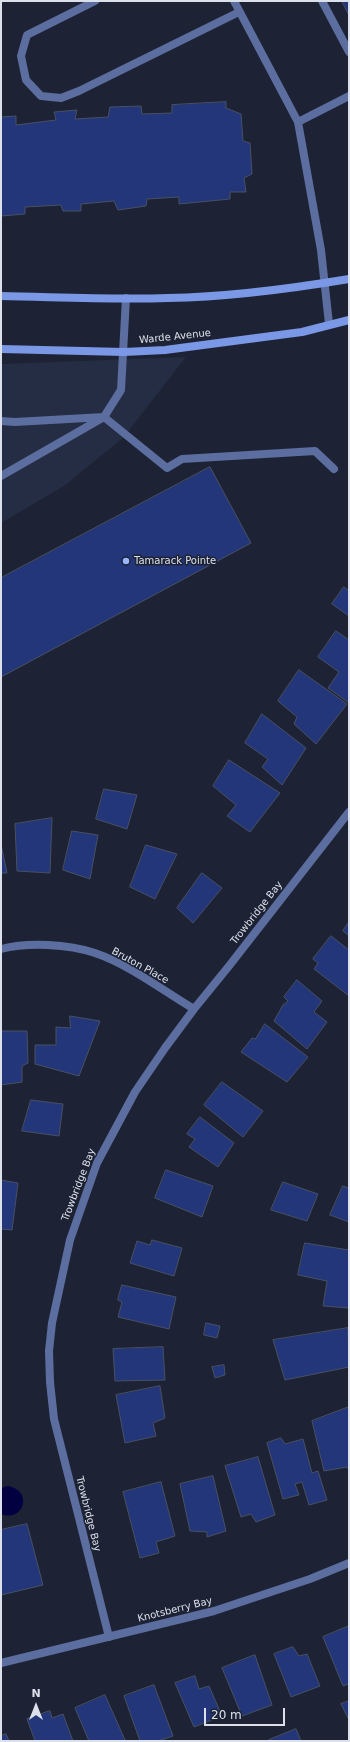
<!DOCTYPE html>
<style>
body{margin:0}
#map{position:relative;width:350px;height:1742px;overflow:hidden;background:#1d2334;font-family:"DejaVu Sans",sans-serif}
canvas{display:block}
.frame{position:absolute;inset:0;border:2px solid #dbe0eb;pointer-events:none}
.north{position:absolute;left:16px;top:1686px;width:40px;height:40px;-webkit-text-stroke:3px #1d2334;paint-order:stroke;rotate:0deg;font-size:11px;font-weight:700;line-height:16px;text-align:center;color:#dbe0eb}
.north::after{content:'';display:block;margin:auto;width:14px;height:18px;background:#dbe0eb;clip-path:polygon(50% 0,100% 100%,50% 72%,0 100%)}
.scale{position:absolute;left:204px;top:1708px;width:81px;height:18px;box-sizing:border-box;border:2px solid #dbe0eb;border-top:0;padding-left:5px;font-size:12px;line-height:14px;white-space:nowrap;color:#dbe0eb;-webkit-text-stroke:3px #1d2334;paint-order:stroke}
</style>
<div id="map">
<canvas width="350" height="1742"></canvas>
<div class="frame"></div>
<div class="north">N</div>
<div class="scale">20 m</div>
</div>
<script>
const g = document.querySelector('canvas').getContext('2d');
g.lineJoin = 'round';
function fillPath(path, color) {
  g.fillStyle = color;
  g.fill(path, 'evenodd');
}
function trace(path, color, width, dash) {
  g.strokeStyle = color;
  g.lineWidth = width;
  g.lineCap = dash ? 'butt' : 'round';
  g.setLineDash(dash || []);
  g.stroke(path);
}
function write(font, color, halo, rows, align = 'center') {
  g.font = font + ' "DejaVu Sans",sans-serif';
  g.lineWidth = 3;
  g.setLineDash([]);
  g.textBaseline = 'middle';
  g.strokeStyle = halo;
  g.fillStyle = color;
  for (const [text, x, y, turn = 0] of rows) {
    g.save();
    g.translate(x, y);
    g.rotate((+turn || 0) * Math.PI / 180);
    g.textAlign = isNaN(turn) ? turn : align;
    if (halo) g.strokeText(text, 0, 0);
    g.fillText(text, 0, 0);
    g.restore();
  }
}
fillPath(new Path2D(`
 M186 357 123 438 64 486 1 523V364Z`), '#242d43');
fillPath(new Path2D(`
 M8 1486C34 1491 23 1523 1 1514V1488Z`), '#030041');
const building = new Path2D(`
 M342 1H349V15Z
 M226 102V108L241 114 243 141 250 143 252 174 244 178 246 192H230V199L179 204V197L147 199 146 206 118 210 114 201 81 204V211H63L61 205 25 207V214L1 216V117L16 116V125L56 120 54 112 77 110 75 119 108 117 110 107 141 106 142 114 172 113V105Z
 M210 467 251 543 1 677V578Z
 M344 587 349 591V616L332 604Z
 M336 631 349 640V703L328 688 339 672 318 657Z
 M299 670 347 704 316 744 294 724 297 717 278 701Z
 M262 714 306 748 282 785 262 767 268 759 245 743Z
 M229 760 280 793 250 832 227 816 236 805 213 786Z
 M104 789 137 795 127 829 96 819Z
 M52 818 50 873 17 871 15 824Z
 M72 831 98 835 90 879 63 870Z
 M1 844 7 873H1Z
 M146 845 177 854 155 899 130 887Z
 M202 873 222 888 193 923 177 908Z
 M349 922V936L343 931Z
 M331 936 349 950V996L314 969 318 963 313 959Z
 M297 980 322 1001 314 1012 327 1022 307 1049 274 1021 283 1005 288 1001 284 997Z
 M70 1016 100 1021 79 1076 35 1064V1045H56V1027L70 1028Z
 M265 1024 308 1057 287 1082 241 1052 252 1038 255 1039Z
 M1 1031H27L28 1063 22 1066V1082L1 1085Z
 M222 1082 263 1111 243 1137 204 1105Z
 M31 1100 63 1104 59 1136 22 1131Z
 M200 1117 234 1143 218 1167 189 1147 195 1139 187 1134Z
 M166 1170 213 1186 202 1217 155 1198Z
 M1 1180 18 1183 12 1230 1 1229Z
 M283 1182 318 1194 307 1221 271 1210Z
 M343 1186 349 1188V1222L330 1215Z
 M152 1240 182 1248 174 1276 130 1263 137 1241 150 1245Z
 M305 1243 349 1250V1308L323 1306 327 1281 298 1275Z
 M122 1285 176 1297 169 1329 118 1317 122 1302 118 1300Z
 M206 1323 220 1326 217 1338 204 1335Z
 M348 1328 349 1367 285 1380 273 1340Z
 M163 1347 165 1380 115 1381 113 1349Z
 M224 1365 225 1375 215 1378 212 1367Z
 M160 1386 165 1418 153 1423 156 1436 125 1443 116 1395Z
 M349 1407V1470L347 1467 324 1471 312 1421Z
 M281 1438 285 1444 303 1439 312 1473 318 1471 327 1500 309 1505 302 1482 295 1484 299 1495 283 1499 267 1443Z
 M258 1457 275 1515 256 1522 251 1514 241 1517 225 1466Z
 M213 1476 226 1531 207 1537V1532L190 1531 180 1484Z
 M161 1482 175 1536 156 1542 159 1553 140 1558 123 1492Z
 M27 1524 43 1585 1 1595V1530Z
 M349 1626V1684L343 1686 323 1637Z
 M293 1647 299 1656 307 1654 320 1686 291 1697 274 1654Z
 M255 1655 272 1705 242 1716 222 1668Z
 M195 1676 199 1689 209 1686 222 1716 194 1727 175 1683Z
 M154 1685 173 1736 158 1741H140L124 1696Z
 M105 1695 125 1740 123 1741H89L75 1708Z
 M349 1701V1720L341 1704Z
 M50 1711 52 1718 63 1714 73 1741H35L27 1719Z
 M296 1729 301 1741H270L269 1740Z
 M6 1734 9 1741H1V1736Z`);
fillPath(building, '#233679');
trace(building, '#485063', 1);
trace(new Path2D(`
 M95 1 27 35 21 56 26 80 41 96 61 98 79 91 239 12
 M234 1 298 122 321 250 329 324
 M322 1 349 52
 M298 122 349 96
 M1 421 15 422 104 417 167 468 182 459 315 451 334 469
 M1 476 104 417 121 390 126 298`), '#5c6e9f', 8);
trace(new Path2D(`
 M1 949C28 942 68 944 95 953 130 965 162 990 194 1009
 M109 1637 54 1419 50 1382 49 1351 52 1323 70 1240 97 1163 135 1092 165 1048 194 1009 229 966 349 812
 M1 1663 214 1611 310 1579 349 1563`), '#5c6e9f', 8);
trace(new Path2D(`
 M1 296C57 297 112 300 168 298 229 297 289 289 349 279
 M1 349 124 352 165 350 302 332 349 320`), '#7b98e6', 8);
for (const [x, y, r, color] of [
 [126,561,4,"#99b5fd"]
]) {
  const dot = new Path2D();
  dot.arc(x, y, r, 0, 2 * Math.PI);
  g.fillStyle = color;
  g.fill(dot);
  trace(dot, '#1d2334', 1.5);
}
write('10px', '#dbe0eb', '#1d2334', [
 ["Warde Avenue",175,337,-6],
 ["Trowbridge Bay",257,913,-52],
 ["Bruton Place",140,966,29],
 ["Trowbridge Bay",79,1185,-69],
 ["Trowbridge Bay",88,1514,76],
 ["Knotsberry Bay",175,1610,-14]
]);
write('10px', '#dbe0eb', '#1d2334', [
 ["Tamarack Pointe",134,561]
], 'left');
</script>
